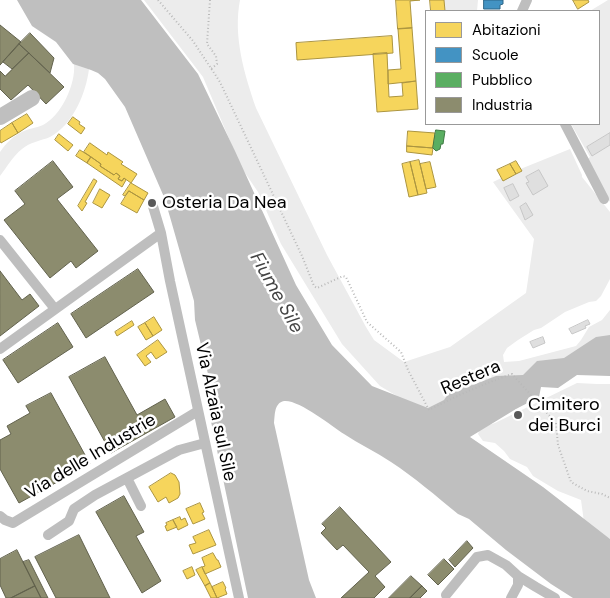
<!DOCTYPE html>
<style>
body{margin:0}
#map{position:relative;width:610px;height:598px;overflow:hidden;background:#fff;font-family:"DM Sans",sans-serif}
canvas{display:block}
.legend{position:absolute;left:425px;top:10px;width:175px;height:115px;box-sizing:border-box;background:#fff;border:1px solid #999;margin:0;padding:6px 9px;list-style:none;font-size:15px;color:#000}
.legend li{display:flex;align-items:center;gap:10px;height:25px}
.legend b{width:25px;border:1px solid #999}
</style>
<div id="map">
<canvas width="610" height="598"></canvas>
<ul class="legend">
<li><b style="height:14px;background:#f6d55c"></b>Abitazioni</li>
<li><b style="height:14px;background:#4393c3"></b>Scuole</li>
<li><b style="height:14px;background:#5aae61"></b>Pubblico</li>
<li><b style="height:14px;background:#8c8c6e"></b>Industria</li>
</ul>
</div>
<script>
const g = document.querySelector('canvas').getContext('2d');
g.lineJoin = 'round';
function fillPath(path, color) {
  g.fillStyle = color;
  g.fill(path, 'evenodd');
}
function trace(path, color, width, dash) {
  g.strokeStyle = color;
  g.lineWidth = width;
  g.lineCap = dash ? 'butt' : 'round';
  g.setLineDash(dash || []);
  g.stroke(path);
}
function write(font, color, halo, rows, align = 'center') {
  g.font = font + ' "DM Sans",sans-serif';
  g.lineWidth = 5;
  g.setLineDash([]);
  g.textBaseline = 'middle';
  g.strokeStyle = halo;
  g.fillStyle = color;
  for (const [text, x, y, turn = 0] of rows) {
    g.save();
    g.translate(x, y);
    g.rotate((+turn || 0) * Math.PI / 180);
    g.textAlign = isNaN(turn) ? turn : align;
    if (halo) g.strokeText(text, 0, 0);
    g.fillText(text, 0, 0);
    g.restore();
  }
}
fillPath(new Path2D(`
 M144 0H240C233 36 244 73 256 108L327 255 366 327 374 340 404 362 450 347 526 293 534 239 493 182 518 170 570 149 582 175V177L610 212V279L601 296 596 301 589 302 565 312 541 328 534 330 518 340 507 348 503 355 504 362 519 361 576 346 581 340 589 327 602 320 610 310V345L446 419 407 402 380 386 342 344 281 244 258 192 241 167 203 77Z
 M432 0H478L477 11H435Z
 M608 0H610V202L586 160 590 157 571 124H599V11H590Z
 M74 64 89 69C86 93 73 125 50 137 40 141 30 142 22 149 13 156 7 167 0 176V152C6 143 14 135 24 131 30 128 37 128 43 125 61 116 76 84 74 64Z
 M577 383 597 384H610V539L584 522 581 500 558 491 533 476 527 467 510 459 504 451 495 443 483 441 478 434 480 428 495 423Z`), '#ececec');
fillPath(new Path2D(`
 M17 0H141L198 74 235 151 296 285 332 345 372 386 428 408 444 400 452 388 473 385 496 376 523 375 537 361 564 358 596 337 610 335V376L577 375 558 388 541 387 539 397 516 409 470 437 543 487 610 539V598H573L551 584 506 550 469 519 458 514C436 496 414 477 391 462 376 452 359 444 344 434 332 426 298 399 284 401 274 403 275 415 274 423L309 580 316 598H248L209 412 214 409 208 374 195 320 194 301 170 217 164 197 125 107 105 79 98 73 91 70 73 64 56 42 32 26Z`), '#bfbfbf');
const homes = new Path2D(`
 M396 0H420L410 1 412 28 398 29Z
 M430 0H444L445 11H431Z
 M573 0H588L589 2 578 9Z
 M412 28 416 81 388 84V70L401 69 398 29Z
 M392 36 393 53 297 60 296 43Z
 M387 53 389 97 403 96 402 83 416 81 418 109 377 112 373 54Z
 M27 114 33 123 18 133 12 123Z
 M73 117 80 122 79 124 85 128 81 134 68 124Z
 M12 123 18 133 1 143 0 141V131Z
 M408 131 435 133 433 148 407 146Z
 M59 134 73 145 68 151 55 140Z
 M90 143 107 155 108 152 123 162 121 164 137 174 131 183 124 178 122 181 118 179 120 176 116 173 114 175 100 166 101 164 84 152Z
 M407 146 433 148 432 155 407 152Z
 M80 150 91 157 87 163 76 156Z
 M91 157 101 164 100 166 114 175 116 173 120 176 118 179 122 181 124 178 126 180 122 187 87 163Z
 M419 160 427 193 418 195 410 162Z
 M516 161 522 171 516 174 510 164Z
 M410 162 418 195 409 197 402 164Z
 M430 162 436 187 426 189 420 164Z
 M510 164 516 174 503 181 497 170Z
 M94 179 97 181 85 202 87 203 82 211 78 206Z
 M131 183 148 193 144 200 129 191 125 196 123 195Z
 M100 189 110 195 102 208 93 203Z
 M129 191 144 200 137 213 121 204Z
 M154 317 162 330 153 336 145 323Z
 M132 321 134 325 117 336 115 332Z
 M145 323 153 336 146 340 138 327Z
 M158 340 167 352 156 359 151 352 146 356 151 362 145 366 137 355Z
 M171 473 175 475 179 482 180 494 178 498 169 503 166 497 158 502 149 487Z
 M200 503 204 512 202 513 205 519 193 524 186 509Z
 M180 517 181 520 185 518 188 525 178 530 173 520Z
 M173 520 177 527 167 531 165 526 167 525 166 523Z
 M209 530 216 545 193 554 189 545 196 543 193 537Z
 M213 553 217 560H218L221 567 205 574 202 567 205 566 202 558Z
 M192 567 195 575 187 579 183 571Z
 M202 567 210 583 205 586 196 570Z
 M223 582 226 588 225 589 227 594 217 598 212 587Z
 M210 583 212 587 217 598H211L205 586Z`);
fillPath(homes, '#f6d55c');
trace(homes, '#ac9540', 1);
const schools = new Path2D(`
 M484 0H503V4L500 5V9H484Z`);
fillPath(schools, '#4393c3');
trace(schools, '#2f6788', 1);
const public = new Path2D(`
 M436 130 445 131 443 144H441L440 149 436 151 433 148Z`);
fillPath(public, '#5aae61');
trace(public, '#3f7a44', 1);
const industry = new Path2D(`
 M0 25 21 42 0 65Z
 M30 33 54 58 50 73 19 44Z
 M19 44 29 53 12 69 3 62Z
 M29 53 64 87 46 104 28 85 11 100 0 89V71L5 76Z
 M53 161 73 187 57 199 98 251 76 268 71 261 50 278 4 220 25 204 15 191Z
 M138 269 154 292 86 338 71 314Z
 M0 271 22 300 30 294 39 306 0 336Z
 M58 323 73 347 18 383 3 360Z
 M105 357 137 415 165 399 175 417 111 453 69 377Z
 M51 393 90 464 19 503 0 469V440L11 434 7 426 30 413 26 406Z
 M124 496 144 532 136 536 161 581 142 593 96 512Z
 M340 507 391 562 375 576 385 587 374 598H341L369 572 343 545 337 550 321 533 326 528 322 524Z
 M79 535 110 598H56L35 557Z
 M467 541 473 548 455 567 449 560Z
 M17 550 35 586 11 598H6L0 585V559Z
 M444 559 454 569 438 585 428 575Z
 M29 560 48 598H41L23 562Z
 M411 576 422 586 410 598H389Z
 M35 586 41 598H11Z
 M422 586 427 591 420 598H410Z`);
fillPath(industry, '#8c8c6e');
trace(industry, '#62624d', 1);
trace(new Path2D(`
 M0 117 32 98`), '#bfbfbf', 16);
const building = new Path2D(`
 M610 133V145L592 156 587 147Z
 M539 170 548 186 533 195 526 183 529 182 526 177Z
 M513 184 519 196 510 201 504 188Z
 M526 203 533 215 525 220 520 207Z
 M588 320 590 324 585 326 586 328 572 334 569 329Z
 M543 337 545 343 533 348 530 342Z`);
fillPath(building, '#dfdfdf');
trace(building, '#c7c7c7', 1);
trace(new Path2D(`
 M158 0 193 41 220 82 302 256 314 286 317 288 343 276 346 277 367 322 401 352 408 370 429 410C456 396 483 384 512 374L556 423 558 445 571 482 587 491 602 494 610 498
 M210 0 207 44 216 56 217 64 211 69`), '#b9b9b9', 2, [1, 2.5]);
trace(new Path2D(`
 M522 11 527 0
 M565 124 604 199
 M152 203 161 233 170 281 239 598
 M0 240 55 309
 M0 349 161 233
 M127 478 141 506
 M0 516 5 520 13 523 198 411
 M48 535 69 521 74 509 95 495 179 450 205 443
 M518 576 536 587 555 598
 M446 595 477 557 488 555 506 565 518 576V585L511 598`), '#bebebe', 10);
for (const [x, y, r, color] of [
 [152,203,5,"#595959"],
 [518,415,5,"#595959"]
]) {
  const dot = new Path2D();
  dot.arc(x, y, r, 0, 2 * Math.PI);
  g.fillStyle = color;
  g.fill(dot);
  trace(dot, '#fff', 2);
}
write('18px', '#000', '#fff', [
 ["Osteria Da Nea",162,203],
 ["Cimitero",528,405],
 ["dei Burci",528,426]
], 'left');
write('18px', '#000', '#fff', [
 ["Restera",471,378,-23],
 ["Via Alzaia sul Sile",215,412,78],
 ["Via delle Industrie",91,457,-31]
]);
write('italic 19px', '#444', '#fff', [
 ["Fiume Sile",276,293,61]
]);
</script>
